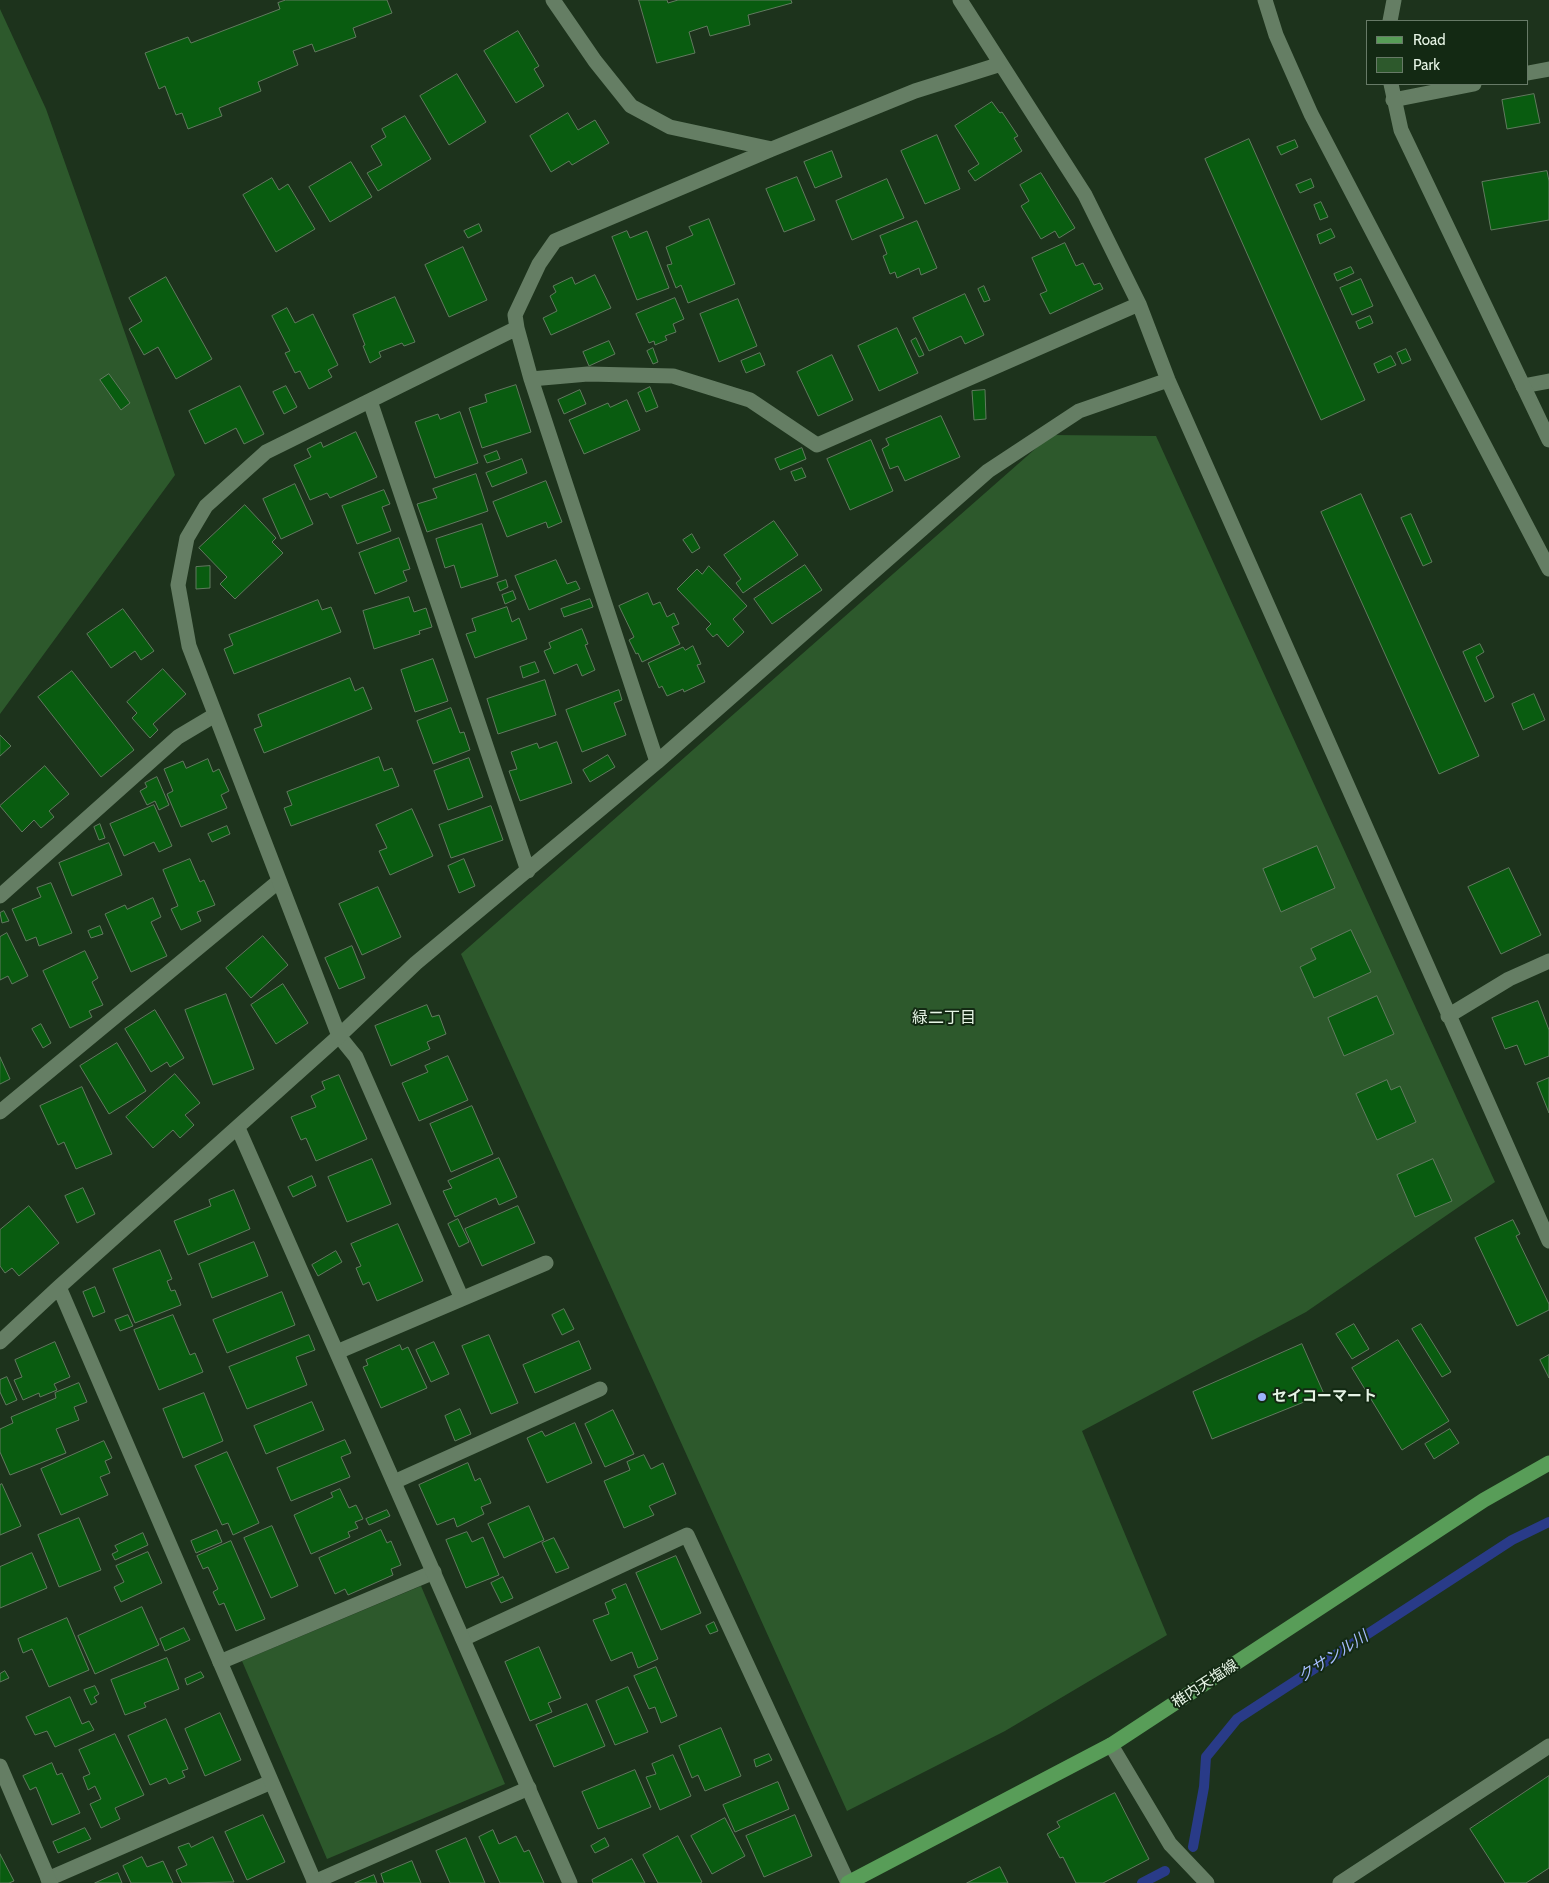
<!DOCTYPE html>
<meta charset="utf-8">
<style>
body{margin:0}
#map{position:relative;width:1549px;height:1883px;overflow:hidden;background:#1d331c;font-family:Cabin,sans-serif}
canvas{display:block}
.legend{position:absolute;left:1366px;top:20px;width:162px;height:65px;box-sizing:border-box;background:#132913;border:1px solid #677a67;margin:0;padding:6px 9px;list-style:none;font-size:15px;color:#e6f4e5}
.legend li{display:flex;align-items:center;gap:10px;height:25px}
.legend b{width:25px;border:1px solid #677a67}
</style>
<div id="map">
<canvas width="1549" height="1883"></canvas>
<ul class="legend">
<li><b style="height:6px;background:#589d58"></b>Road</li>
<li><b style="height:14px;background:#2d592c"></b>Park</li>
</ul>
</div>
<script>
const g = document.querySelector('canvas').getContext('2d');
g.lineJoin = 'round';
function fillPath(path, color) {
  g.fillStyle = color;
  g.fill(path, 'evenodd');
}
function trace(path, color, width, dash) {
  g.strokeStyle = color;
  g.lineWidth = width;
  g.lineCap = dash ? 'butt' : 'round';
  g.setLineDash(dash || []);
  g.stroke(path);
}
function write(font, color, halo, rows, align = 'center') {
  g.font = font + ' Cabin,"Noto Sans JP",sans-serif';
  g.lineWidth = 4;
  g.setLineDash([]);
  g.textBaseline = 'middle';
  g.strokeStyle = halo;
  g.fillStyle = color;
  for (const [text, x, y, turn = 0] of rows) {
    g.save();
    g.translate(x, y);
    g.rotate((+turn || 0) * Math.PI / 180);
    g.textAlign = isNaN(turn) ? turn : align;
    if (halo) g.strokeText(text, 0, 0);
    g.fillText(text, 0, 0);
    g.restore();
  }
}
fillPath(new Path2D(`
 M0 9 46 109 175 475 0 714Z
 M1051 435 1156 436 1495 1182 1306 1312 1082 1431 1167 1635 1005 1731 847 1811 461 954Z
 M421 1586 505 1784 327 1859 242 1661Z`), '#2d592c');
trace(new Path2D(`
 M1193 1847 1204 1787 1206 1757 1237 1719 1512 1540 1549 1522
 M1142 1883 1165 1871`), '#293b88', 10);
const building = new Path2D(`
 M286 0H387L392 13 353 28 356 37 315 52 312 44 293 51 298 65 258 82 261 91 219 108 222 116 188 129 182 113 176 115 165 86 159 89 145 53 188 37 191 43 280 9 278 3Z
 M639 0H667L668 3 678 0H791L792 3 748 15 750 25 710 36 707 26 689 32 695 53 657 63Z
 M518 31 539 66 534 69 544 86 516 103 484 51Z
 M457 74 486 122 449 145 420 96Z
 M1534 94 1540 123 1507 129 1502 100Z
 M992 102 1000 113 1002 112 1018 136 1014 138 1022 151 975 181 968 171 979 164 955 126Z
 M568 113 578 130 595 120 609 143 572 165 569 161 551 172 530 136Z
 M405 116 431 159 378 191 367 173 382 165 371 146 386 137 382 129Z
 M937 135 960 189 925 204 901 151Z
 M1249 139 1365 400 1321 420 1205 159Z
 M1295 140 1298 147 1281 155 1277 147Z
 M832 151 842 177 815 188 804 162Z
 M351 162 372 197 330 222 309 187Z
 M1547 171 1549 181V220L1491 230 1482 182Z
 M1041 173 1075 228 1059 238 1055 231 1041 239 1021 206 1029 201 1020 185Z
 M797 177 815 220 784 232 766 189Z
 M272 178 279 190 288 184 315 229 276 252 243 195Z
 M887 179 904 218 852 240 836 201Z
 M1311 179 1314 187 1300 193 1296 185Z
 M1321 202 1328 217 1320 220 1314 205Z
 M709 219 735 284 688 303 681 285 676 288 667 265 672 264 666 247 693 235 689 227Z
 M917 221 937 268 921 275 919 268 897 278 895 272 890 274 883 256 887 254 880 236Z
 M479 224 482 231 468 238 464 231Z
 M1331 229 1335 237 1320 244 1317 235Z
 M627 231 630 238 647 231 669 288 637 300 612 237Z
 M1065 243 1076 266 1083 263 1094 285 1100 283 1103 289 1050 314 1040 294 1047 291 1032 258Z
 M463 247 487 300 449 317 425 265Z
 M1351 267 1354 273 1337 281 1334 274Z
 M595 275 611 308 551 335 543 318 557 311 550 296 556 292 553 286 572 277 575 284Z
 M166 277 212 359 176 379 158 347 144 355 129 329 142 321 129 298Z
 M1361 279 1373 306 1352 315 1340 288Z
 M984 286 990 300 984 302 978 289Z
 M965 294 984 335 965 344 961 336 929 351 913 318Z
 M395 297 415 342 404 346 402 343 379 352 381 357 370 363 363 346 365 345 353 315Z
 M675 298 684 319 673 324 676 332 665 336 667 340 655 345 654 341 649 343 636 314Z
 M738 299 757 346 719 362 700 314Z
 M287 308 295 323 313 314 338 365 328 370 332 377 309 389 300 371 295 373 285 353 290 351 272 316Z
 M1370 316 1373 323 1359 329 1356 322Z
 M897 328 918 373 879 391 858 346Z
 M916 338 924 355 919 357 911 341Z
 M609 341 615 354 589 366 583 352Z
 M653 348 658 362 653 364 647 351Z
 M1406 349 1411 360 1402 364 1397 353Z
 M760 353 765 365 746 373 741 361Z
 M832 355 853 400 818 416 797 372Z
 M1391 356 1396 365 1378 373 1374 364Z
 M109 374 130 403 121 410 100 380Z
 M516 385 531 432 482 448 469 408 487 402 485 395Z
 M240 386 264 434 244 444 236 428 205 444 189 411Z
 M286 386 297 407 284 414 273 392Z
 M650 387 658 407 646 412 638 393Z
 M580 390 586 404 564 414 558 400Z
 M985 390 986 419 974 420 972 391Z
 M627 400 640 430 584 454 569 420 608 403 610 407Z
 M460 412 478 463 435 478 415 422 438 414 440 419Z
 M941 416 960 457 905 481 898 466 890 469 882 449 889 445 886 439Z
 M356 432 377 477 330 498 327 493 310 500 294 465 311 457 307 449 321 442 323 447Z
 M871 440 893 491 850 510 827 459Z
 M802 448 806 459 780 470 775 459Z
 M497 451 500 459 487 463 484 456Z
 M522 459 527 473 492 487 486 473Z
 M802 468 806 477 795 481 791 472Z
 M476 474 488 511 427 532 417 504 437 498 433 489Z
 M546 481 562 522 548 528 546 522 507 537 493 502Z
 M295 484 313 524 281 539 263 499Z
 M384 490 390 504 382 507 391 531 357 544 342 506Z
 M1361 494 1479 756 1439 774 1321 512Z
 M245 505 276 538 272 542 283 553 235 599 220 584 227 577 199 548Z
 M1411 514 1432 562 1423 566 1401 518Z
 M774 521 798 555 743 593 736 583 741 579 724 555Z
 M482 524 498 576 461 588 454 565 445 568 436 539Z
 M692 534 700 548 692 553 683 540Z
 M399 538 410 569 403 571 407 581 375 594 359 553Z
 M556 560 567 584 576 581 580 589 529 610 515 576Z
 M805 565 822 590 772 624 754 599Z
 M210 566V588L196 589V567Z
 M709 566 747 606 733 619 744 632 728 647 717 634 713 637 706 629 711 624 677 589 697 569 702 574Z
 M506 580 508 587 500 591 497 583Z
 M513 591 516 599 505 604 502 595Z
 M648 593 653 605 660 602 667 617 674 613 679 624 672 627 680 644 642 662 638 653 636 654 629 640 634 637 619 606Z
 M409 597 414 612 426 608 432 627 419 631 420 634 374 649 363 611Z
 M590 599 593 607 564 617 561 609Z
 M318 600 322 610 331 607 341 632 234 674 224 649 233 645 229 635Z
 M507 607 512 622 519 618 527 639 475 658 466 634 476 631 472 619Z
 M123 609 154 651 141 660 135 651 111 668 87 634Z
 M582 629 588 644 585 645 595 670 582 676 577 664 554 674 544 651 551 648 549 643Z
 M1480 644 1484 652 1476 657 1494 697 1485 702 1463 652Z
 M693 646 701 664 697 665 705 682 684 692 683 689 667 696 662 686 659 688 648 663 683 647 685 650Z
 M433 659 448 701 415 712 401 670Z
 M535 662 539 672 523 678 520 667Z
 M163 669 186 694 153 724 158 730 150 738 132 718 137 713 127 702Z
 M72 671 134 750 101 777 38 697Z
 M350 678 355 691 363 687 372 709 264 753 254 729 262 726 258 715Z
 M545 680 556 715 498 734 487 699Z
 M619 690 622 700 614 703 626 735 582 752 566 710Z
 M1534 694 1545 720 1523 730 1512 704Z
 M451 708 460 733 464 732 470 750 433 764 417 721Z
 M0 735 11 746 0 756Z
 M557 742 572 783 520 801 509 771 517 769 511 752 537 743 539 748Z
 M608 755 615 767 590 782 583 770Z
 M379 757 384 771 392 768 399 786 291 826 284 808 292 805 287 792Z
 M469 758 483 797 448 810 434 771Z
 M208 759 213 772 219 769 229 791 221 795 227 808 181 827 167 794 173 791 164 769 183 761 186 768Z
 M45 766 69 794 49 811 54 817 41 828 34 820 22 832 0 806Z
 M157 777 169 805 159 810 155 801 147 805 140 791 147 787 145 783Z
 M154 805 172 846 159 852 154 842 124 856 110 824Z
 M491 806 503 840 451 858 439 825Z
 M412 809 433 856 390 875 379 851 387 848 376 825Z
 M100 824 105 838 99 840 94 827Z
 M227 826 230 834 212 842 208 834Z
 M109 843 122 875 72 896 59 863Z
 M1317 846 1335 888 1281 912 1263 869Z
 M190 859 200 882 204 880 215 905 197 912 201 921 181 930 171 909 178 906 163 870Z
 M464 859 475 886 459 893 448 866Z
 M1509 868 1541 935 1501 954 1468 887Z
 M51 883 72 933 39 946 36 937 26 941 12 909 41 897 37 888Z
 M378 887 401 937 362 955 339 904Z
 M153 898 161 917 151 922 167 956 131 972 105 914 125 905 127 909Z
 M4 911 9 921 2 923 0 913Z
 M100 926 103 934 91 938 88 931Z
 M1351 930 1371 972 1314 998 1300 967 1316 959 1311 949Z
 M7 933 28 976 12 984 8 976 0 980V937Z
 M263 936 288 965 251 998 226 968Z
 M352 946 365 978 339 989 325 958Z
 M85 951 98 978 92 982 103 1005 89 1011 92 1017 70 1028 43 971Z
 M283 984 308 1023 276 1044 251 1005Z
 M226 994 254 1069 213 1085 185 1010Z
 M1377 996 1394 1034 1344 1056 1328 1018Z
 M1538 1001 1549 1030V1056L1525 1065 1517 1045 1505 1049 1492 1018Z
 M427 1005 432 1017 439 1015 446 1034 427 1042 430 1049 391 1066 375 1026Z
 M155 1010 184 1058 170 1067 167 1062 151 1072 125 1029Z
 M41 1024 51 1043 43 1048 32 1029Z
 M117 1043 146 1091 109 1114 80 1066Z
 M448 1056 468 1100 419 1121 402 1083 428 1072 425 1066Z
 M0 1057 10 1079 0 1084Z
 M175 1074 200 1103 185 1115 194 1125 180 1138 173 1130 153 1148 126 1117Z
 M339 1075 367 1139 316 1161 306 1138 301 1140 291 1117 316 1107 311 1096 325 1089 322 1082Z
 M1549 1078V1113L1537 1083Z
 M1387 1080 1391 1090 1400 1086 1416 1122 1377 1140 1356 1094Z
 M82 1087 112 1154 76 1169 64 1142 58 1145 40 1106Z
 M472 1106 493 1154 451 1172 430 1124Z
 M499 1158 517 1197 499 1205 496 1198 455 1217 443 1191 452 1188 448 1181Z
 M372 1159 391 1204 347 1222 328 1177Z
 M1433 1159 1452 1201 1415 1217 1397 1175Z
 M312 1176 316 1186 293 1197 288 1187Z
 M83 1188 95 1214 77 1223 65 1196Z
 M234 1190 250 1229 188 1255 174 1221 211 1206 209 1200Z
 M29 1206 59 1243 19 1276 12 1268 5 1273 0 1266V1230Z
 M518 1206 535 1243 482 1266 465 1229Z
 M458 1219 469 1242 459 1247 448 1224Z
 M1513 1220 1520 1234 1516 1236 1549 1304V1310L1517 1326 1475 1238Z
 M398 1224 423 1281 377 1301 369 1282 363 1285 356 1268 361 1266 351 1244Z
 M254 1242 268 1276 212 1298 199 1264Z
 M160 1250 172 1279 167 1281 171 1291 175 1290 181 1305 135 1323 113 1269Z
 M336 1251 342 1262 318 1276 312 1265Z
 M95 1287 105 1312 93 1317 83 1292Z
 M282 1292 295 1325 227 1353 213 1320Z
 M564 1309 574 1329 562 1335 552 1315Z
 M128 1315 133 1326 120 1331 115 1320Z
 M173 1315 190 1355 195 1353 203 1372 159 1390 134 1330Z
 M1354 1324 1369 1349 1352 1359 1336 1334Z
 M1421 1324 1451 1372 1442 1377 1412 1329Z
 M309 1335 315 1350 296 1357 307 1385 247 1409 229 1367Z
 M489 1335 518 1403 491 1414 462 1346Z
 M1398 1340 1449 1421 1402 1450 1352 1368Z
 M579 1341 591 1369 535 1393 523 1365Z
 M55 1342 70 1377 54 1384 57 1390 40 1397 39 1393 23 1400 14 1380 22 1377 15 1360Z
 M434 1342 449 1374 431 1382 416 1350Z
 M1302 1344 1324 1394 1212 1439 1193 1392Z
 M400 1345 402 1350 408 1347 427 1388 381 1408 363 1367 368 1365 366 1360Z
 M1549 1355V1378L1540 1360Z
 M7 1377 17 1400 6 1405 0 1392V1380Z
 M79 1383 87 1402 74 1407 79 1420 56 1429 66 1453 10 1475 0 1452V1429L13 1423 11 1417 56 1398 55 1393Z
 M204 1393 223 1441 183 1458 163 1409Z
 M312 1402 324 1430 266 1454 254 1426Z
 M460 1409 471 1434 455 1441 445 1416Z
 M613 1410 634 1454 605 1467 585 1424Z
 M575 1423 592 1463 547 1483 527 1438 542 1431 545 1436Z
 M1450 1429 1459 1443 1434 1459 1425 1444Z
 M345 1440 351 1453 341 1457 350 1477 291 1501 277 1468Z
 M104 1441 112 1458 105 1461 110 1473 100 1477 108 1495 61 1515 41 1469Z
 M227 1452 259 1523 233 1535 228 1523 222 1525 195 1466Z
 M644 1455 651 1469 663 1463 676 1494 649 1506 654 1515 624 1528 604 1481 630 1470 627 1462Z
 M468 1463 475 1481 480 1478 491 1503 481 1507 484 1514 457 1527 454 1518 437 1525 419 1485Z
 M2 1484 21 1526 0 1535V1485Z
 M340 1489 349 1508 356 1505 363 1519 355 1522 358 1528 348 1532 350 1537 311 1554 294 1515 333 1497 331 1493Z
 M529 1506 544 1540 504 1558 488 1524Z
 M387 1510 390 1516 369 1525 366 1519Z
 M79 1518 101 1570 59 1587 38 1535Z
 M272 1526 298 1586 271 1598 244 1538Z
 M217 1530 222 1542 196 1553 191 1541Z
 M381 1530 387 1543 391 1541 401 1565 391 1569 393 1575 348 1595 345 1589 335 1594 319 1558Z
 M467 1532 472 1542 483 1537 499 1575 466 1588 446 1540Z
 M143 1533 148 1545 115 1560 112 1554 118 1551 115 1546Z
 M554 1538 569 1568 556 1573 542 1543Z
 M231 1541 265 1619 236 1631 224 1603 219 1605 213 1592 218 1589 208 1567 203 1569 197 1556Z
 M148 1552 162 1583 121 1602 114 1587 124 1582 116 1566Z
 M32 1553 47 1588 0 1608V1567Z
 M676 1556 701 1613 661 1630 636 1573Z
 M503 1577 513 1598 501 1603 491 1583Z
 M626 1584 658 1659 638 1668 632 1652 611 1661 593 1620 609 1614 605 1603 616 1598 612 1590Z
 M142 1607 159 1645 95 1674 78 1636Z
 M67 1618 89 1670 49 1687 32 1649 23 1653 18 1639Z
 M714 1622 718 1631 710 1634 706 1626Z
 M184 1628 190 1640 165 1651 160 1639Z
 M539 1647 561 1698 548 1703 552 1712 530 1721 505 1662Z
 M167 1658 179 1689 144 1703 146 1707 125 1715 111 1680Z
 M656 1667 677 1716 661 1723 655 1707 649 1709 634 1676Z
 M5 1671 9 1678 0 1682V1674Z
 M201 1672 204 1677 187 1685 185 1679Z
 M95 1686 99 1694 94 1697 97 1702 91 1705 84 1690Z
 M628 1687 648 1732 615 1745 596 1701Z
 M70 1697 82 1724 89 1721 94 1730 55 1747 47 1731 35 1735 26 1717Z
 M587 1704 605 1746 554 1767 536 1725Z
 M220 1713 241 1760 205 1776 185 1729Z
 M166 1719 188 1769 182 1771 185 1777 169 1784 166 1778 150 1785 128 1736Z
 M721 1728 741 1776 705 1791 698 1775 692 1778 679 1746Z
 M115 1734 144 1795 115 1808 120 1819 101 1828 90 1804 101 1799 95 1786 88 1790 83 1777 90 1774 79 1750Z
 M769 1754 772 1760 756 1767 754 1760Z
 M673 1755 691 1796 660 1810 646 1777 656 1774 652 1764Z
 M52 1763 57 1775 62 1773 80 1813 52 1825 36 1787 30 1790 23 1776Z
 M635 1770 651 1807 598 1829 582 1792Z
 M1549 1776V1868L1526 1883H1505L1470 1829Z
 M778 1782 789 1809 735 1832 723 1805Z
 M1115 1793 1149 1859 1103 1883H1076L1063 1857 1060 1858 1047 1834 1060 1827 1057 1822Z
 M263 1815 285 1862 247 1880 225 1832Z
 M795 1815 812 1856 764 1877 746 1836Z
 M725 1818 745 1856 712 1874 691 1836Z
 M85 1828 91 1839 58 1853 53 1842Z
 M493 1830 499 1844 516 1836 524 1852 529 1850 544 1883H500L479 1837Z
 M678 1836 702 1882 700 1883H658L643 1855Z
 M213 1837 234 1882 182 1883 176 1870 187 1865 178 1847 189 1843 191 1847Z
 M466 1838 485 1883H450L436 1851Z
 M605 1838 609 1846 595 1853 591 1846Z
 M0 1854 14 1881 9 1883H0Z
 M142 1857 147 1867 163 1861 173 1883H131L123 1866Z
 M632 1859 645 1883H593L592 1880Z
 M412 1861 421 1883H384L381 1874Z
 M1000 1867 1008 1883H967Z
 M118 1873 122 1883H95Z
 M374 1875 377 1883H355Z`);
fillPath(building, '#095c10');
trace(building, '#617a5f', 1);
trace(new Path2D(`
 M1528 73 1549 69
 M1393 100 1474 84
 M1523 386 1549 381
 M0 896 178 737 215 715
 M339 1036 356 1057 462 1299
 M0 1112 279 881
 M337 1352 546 1263
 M394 1482 600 1389
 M463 1639 687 1535 848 1883
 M220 1662 434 1572
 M48 1879 271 1782
 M314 1882 529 1788
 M1340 1883 1549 1746`), '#657e64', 15);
trace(new Path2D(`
 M553 0 595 61 631 106 670 127 772 149
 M960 0 1085 195 1139 304 1168 380 1549 1241
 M1265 0 1276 35 1311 114 1549 569
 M1390 21 1394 0
 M1391 84 1401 130 1549 440
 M517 328 531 379 657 762
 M531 379 588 374 673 376 750 400 817 445 1139 304
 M370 401 528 871
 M1448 1016 1509 979 1549 961
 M339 1036 189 646 178 585 187 538 206 506 266 452 517 328 515 315 539 264 555 241 772 149 915 91 1001 64
 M238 1128 570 1883
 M59 1287 315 1883
 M0 1342 59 1287 339 1036 416 963 657 762 988 471 1079 411 1168 380
 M0 1766 50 1883`), '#657e64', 15);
trace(new Path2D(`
 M1111 1745 1170 1844 1207 1883`), '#657e64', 15);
trace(new Path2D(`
 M848 1883 1111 1745 1484 1500 1549 1463`), '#589d58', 15);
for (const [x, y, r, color] of [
 [1262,1397,5,"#9cb4fd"]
]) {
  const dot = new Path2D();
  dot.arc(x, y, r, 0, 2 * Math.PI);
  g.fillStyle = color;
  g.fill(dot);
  trace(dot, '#132913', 2);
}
write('bold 15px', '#e6f4e5', '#132913', [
 ["セイコーマート",1272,1397]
], 'left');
write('15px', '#e6f4e5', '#132913', [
 ["稚内天塩線",1205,1684,-33]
]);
write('16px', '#e6f4e5', '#132913', [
 ["緑二丁目",944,1018]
]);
write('italic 16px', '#a6bcfd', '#132913', [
 ["クサンル川",1333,1657,-33]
]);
</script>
